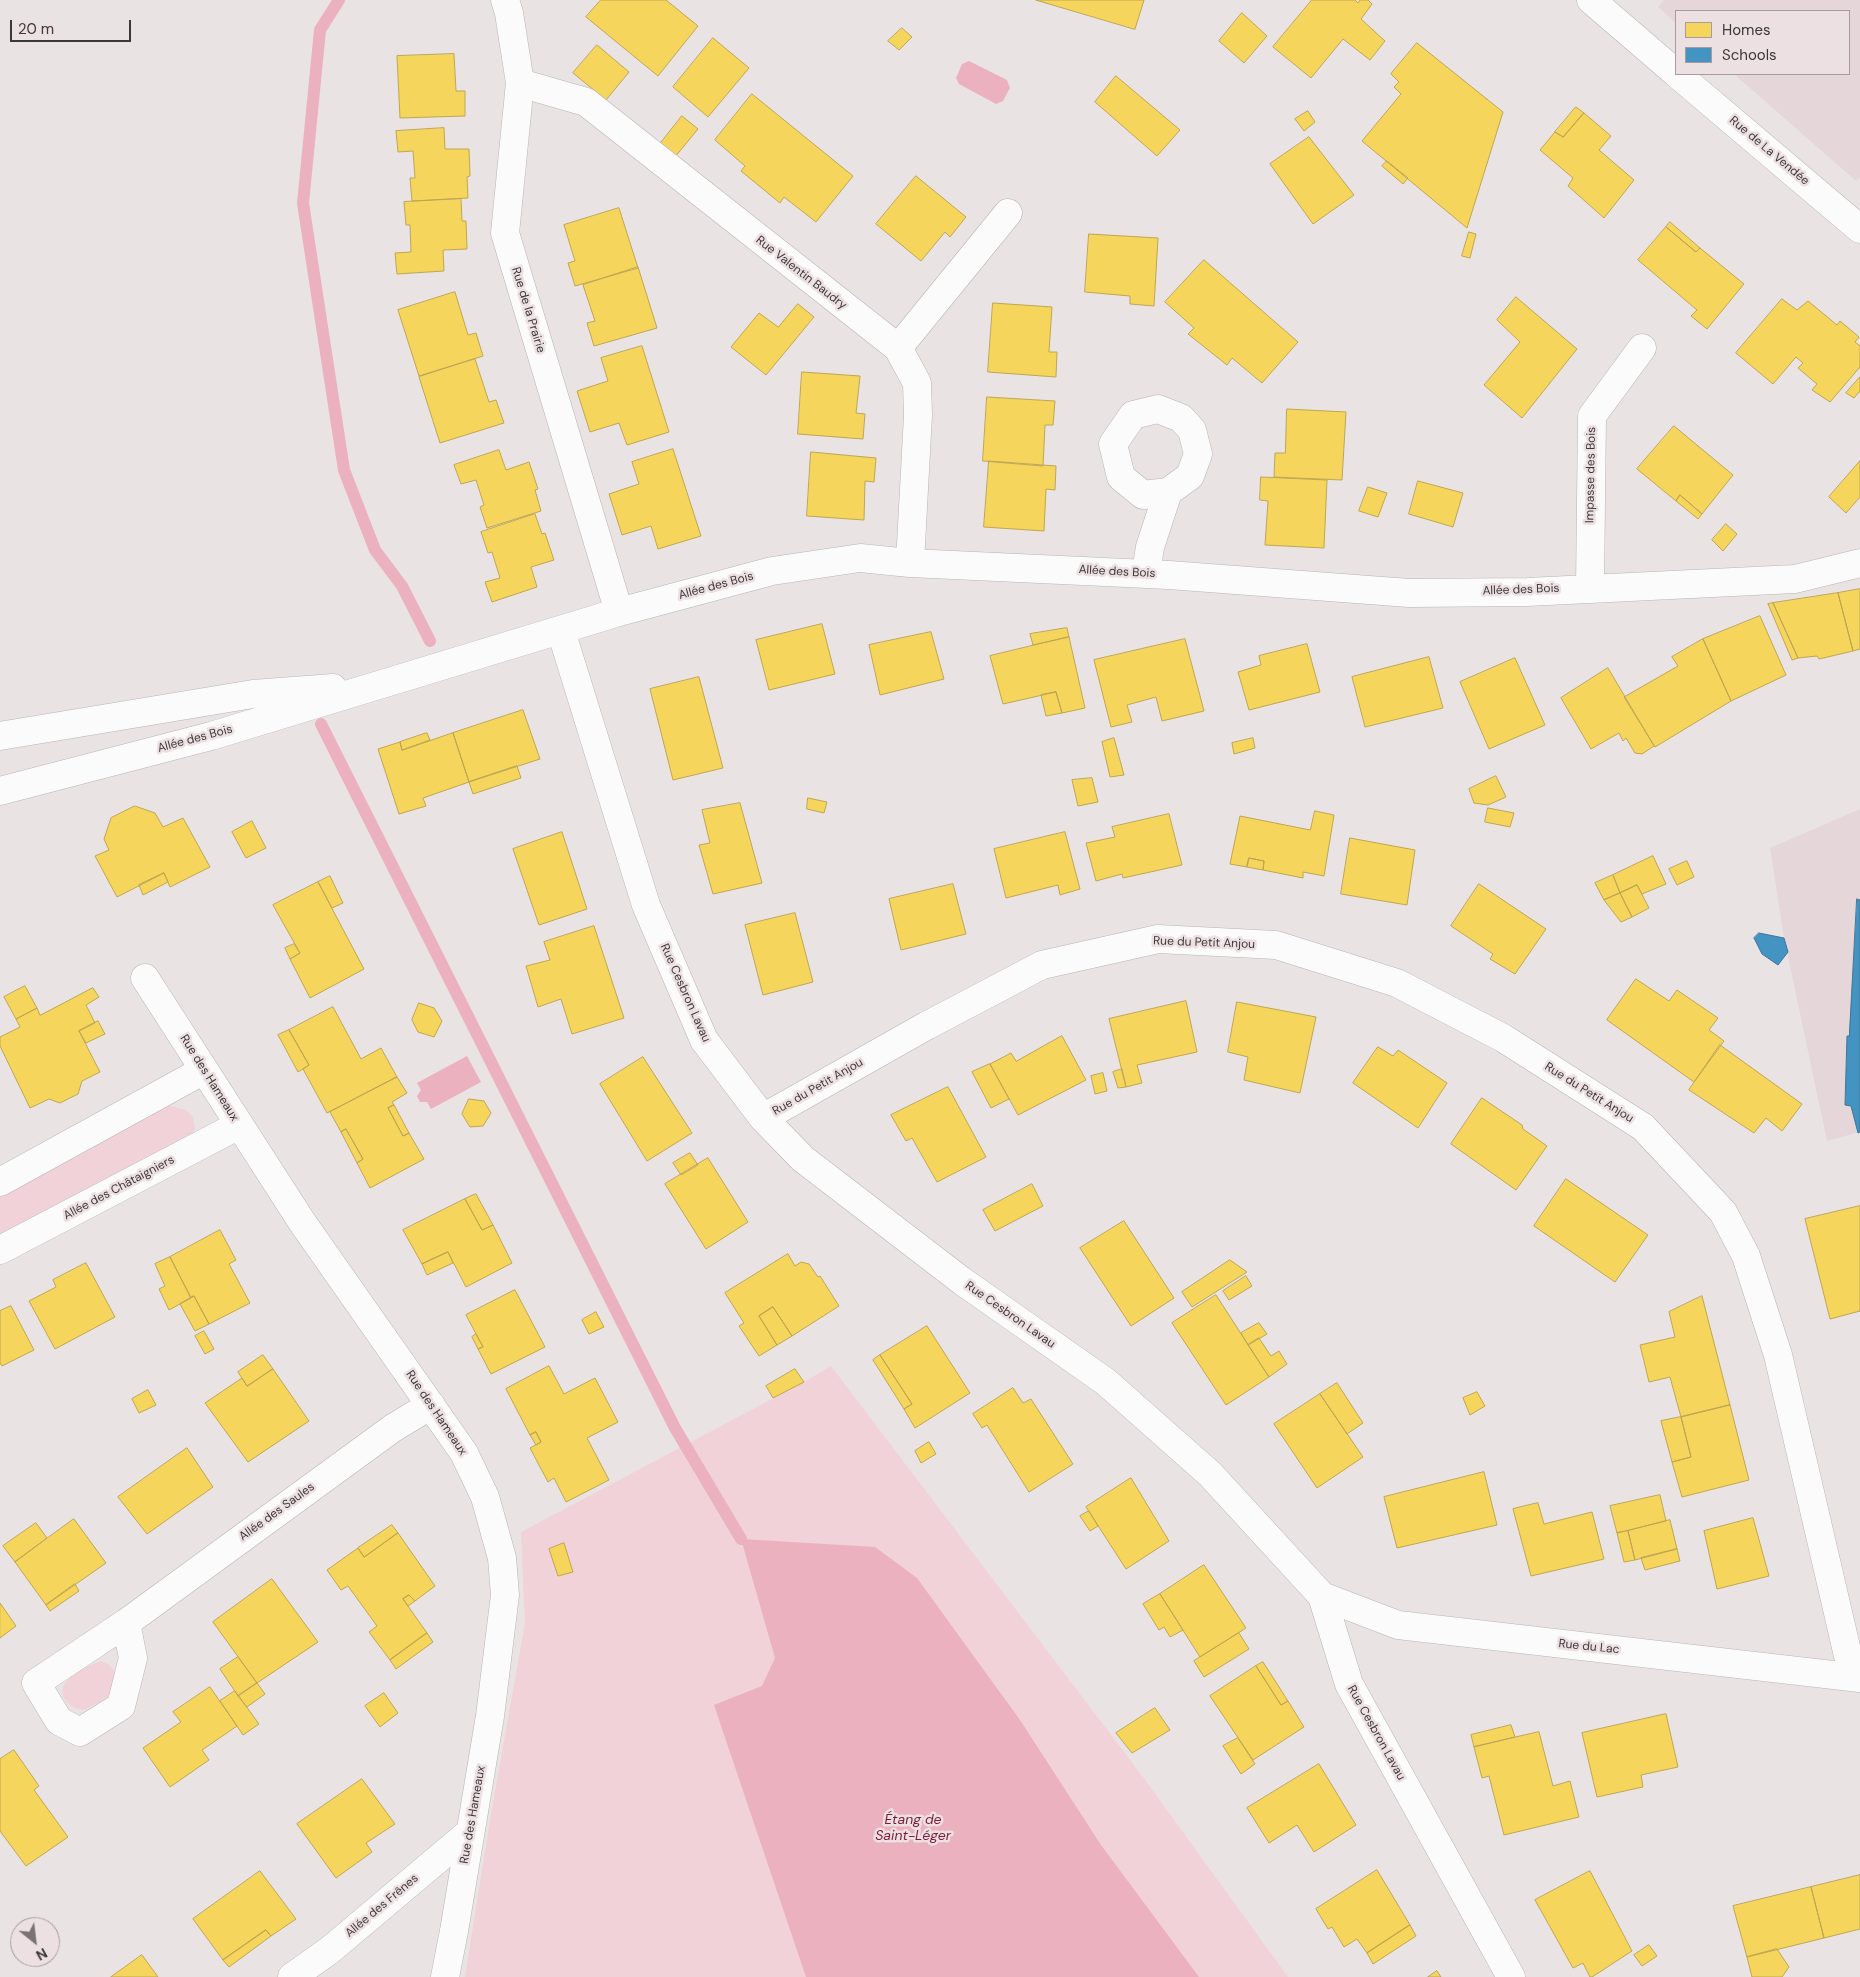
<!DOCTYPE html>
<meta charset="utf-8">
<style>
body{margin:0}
#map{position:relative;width:1860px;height:1977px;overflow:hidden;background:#eae3e4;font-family:"DM Sans",sans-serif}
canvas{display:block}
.legend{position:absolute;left:1675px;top:10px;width:175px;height:65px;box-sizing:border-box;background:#ede0e3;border:1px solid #a69c9f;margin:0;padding:6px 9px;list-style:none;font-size:15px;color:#3c3738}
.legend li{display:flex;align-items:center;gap:10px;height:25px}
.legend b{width:25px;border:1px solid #a69c9f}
.north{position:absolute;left:10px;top:1917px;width:50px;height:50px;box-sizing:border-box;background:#ede0e3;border:1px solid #a69c9f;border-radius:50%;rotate:151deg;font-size:14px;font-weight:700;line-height:20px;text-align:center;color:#3c3738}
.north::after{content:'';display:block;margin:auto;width:18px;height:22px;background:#797374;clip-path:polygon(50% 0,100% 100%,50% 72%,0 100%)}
.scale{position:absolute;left:10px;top:20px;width:121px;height:22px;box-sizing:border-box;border:2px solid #3c3738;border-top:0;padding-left:6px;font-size:15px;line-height:18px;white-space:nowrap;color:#3c3738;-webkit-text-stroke:4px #ede0e3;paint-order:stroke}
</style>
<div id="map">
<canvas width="1860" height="1977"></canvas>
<ul class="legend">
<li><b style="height:14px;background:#f6d55c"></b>Homes</li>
<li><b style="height:14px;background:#4393c3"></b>Schools</li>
</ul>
<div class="north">N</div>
<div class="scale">20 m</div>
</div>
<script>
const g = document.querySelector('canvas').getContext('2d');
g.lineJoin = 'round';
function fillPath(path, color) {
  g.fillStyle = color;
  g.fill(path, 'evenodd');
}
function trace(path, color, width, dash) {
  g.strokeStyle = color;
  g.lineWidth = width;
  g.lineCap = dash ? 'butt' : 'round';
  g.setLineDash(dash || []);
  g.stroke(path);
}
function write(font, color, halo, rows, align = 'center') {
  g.font = font + ' "DM Sans",sans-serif';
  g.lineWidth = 5;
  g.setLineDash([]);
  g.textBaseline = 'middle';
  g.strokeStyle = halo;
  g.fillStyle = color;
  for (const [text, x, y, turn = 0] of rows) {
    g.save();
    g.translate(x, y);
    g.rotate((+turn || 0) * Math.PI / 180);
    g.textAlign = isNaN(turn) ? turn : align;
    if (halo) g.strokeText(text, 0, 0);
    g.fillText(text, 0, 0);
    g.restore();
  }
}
fillPath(new Path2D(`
 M1664 0H1860V177L1856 181 1734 74H1849V11H1676V23L1658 7Z
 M1860 809V1132L1827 1141 1784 938 1770 848Z`), '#e5d6d9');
fillPath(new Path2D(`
 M167 1105 186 1110 193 1117 195 1129 189 1142 0 1241V1195Z
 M831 1366 1143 1777 1288 1977H465L490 1820 525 1623 521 1532 804 1382Z
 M101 1661C116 1666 121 1679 111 1693 105 1700 91 1707 83 1710 67 1708 54 1692 69 1679 76 1672 91 1664 101 1661Z`), '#f1d2d8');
fillPath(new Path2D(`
 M969 61 1007 80 1010 88 1003 101 996 104 959 84 956 78 962 64Z
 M467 1056 481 1082 431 1109 427 1102H420L417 1096 421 1090 417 1083Z
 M741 1539 875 1547 917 1578 1020 1720 1101 1845 1199 1977H806L714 1705 762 1686 775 1658Z`), '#ebb1be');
const homes = new Path2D(`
 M601 0H666L698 26 658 76 586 17Z
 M1036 0H1144L1135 29Z
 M1312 0H1355L1358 3 1360 0H1368L1372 4 1361 19 1385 41 1370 60 1343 39 1311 78 1273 47Z
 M1242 13 1267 36 1244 63 1219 41Z
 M902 28 912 37 899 50 888 41Z
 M713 38 749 68 708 117 673 87Z
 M1417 43 1503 112 1467 228 1362 141 1401 94 1394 87 1399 82 1391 74Z
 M597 45 629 72 606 100 573 73Z
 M454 54 456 91H465V116L400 118 397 56Z
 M1116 76 1180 130 1157 156 1095 102Z
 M752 94 853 176 816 222 784 197 780 203 741 171 745 166 715 140Z
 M1576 107 1584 113 1563 137 1555 132Z
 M1308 111 1315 122 1304 131 1295 119Z
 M1584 113 1611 136 1599 150 1634 180 1604 218 1568 186 1573 178 1540 150 1555 132 1563 137Z
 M682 116 698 129 675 157 660 144Z
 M444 128 445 149H469L470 176 467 177 468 198 412 201 410 178H415L413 151 398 152 396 131Z
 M1309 137 1354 195 1313 224 1270 164Z
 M1387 161 1408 178 1403 184 1382 166Z
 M916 176 966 217 950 237 945 232 921 261 876 224Z
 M461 199 462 221H466L467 249 443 250 444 271 397 274 395 253 411 252 410 225H406L404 202Z
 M619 208 638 268 575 286 568 263 575 261 564 225Z
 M1670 222 1700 248 1696 252 1666 227Z
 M1666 227 1696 252 1700 248 1744 284 1707 329 1691 316 1697 310 1638 260Z
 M1469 232 1476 234 1470 258 1462 256Z
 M1089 234 1158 238 1154 306 1130 304V296L1085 292Z
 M1204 260 1298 342 1262 383 1232 358 1227 365 1188 334 1194 328 1165 302Z
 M638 267 657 328 594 346 587 323 595 321 583 285Z
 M455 292 468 335 476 333 483 356 419 376 398 310Z
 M1516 297 1577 349 1522 418 1484 385 1520 342 1497 320Z
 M1782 299 1797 310 1808 301 1837 325 1840 321 1859 337 1855 342 1860 346V367L1830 402 1812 390 1817 384 1798 368 1803 363 1796 357 1773 384 1736 353Z
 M993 303 1052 307 1049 352H1057L1056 377 988 372Z
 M798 304 814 317 766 375 731 347 759 313 778 327Z
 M642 346 669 432 627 445 619 423 590 432 577 391 608 381 601 358Z
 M475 359 489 402 496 400 504 423 440 443 419 377Z
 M802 372 860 376 856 413 865 414 863 439 798 434Z
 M1860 377V391L1854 398 1846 393Z
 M987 397 1055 401 1053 425H1045L1043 466 983 461Z
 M1287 409 1346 412 1342 480 1274 477 1275 453H1285Z
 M1674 426 1733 475 1702 514 1680 495 1676 501 1637 469Z
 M673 449 701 536 658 549 651 526 622 535 609 494 639 484 632 462Z
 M499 450 506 470 529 462 538 489 535 490 541 511 487 528 480 507 484 505 476 480 461 484 454 465Z
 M811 452 876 458 874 482 865 481 864 520 807 516Z
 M989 461 1056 466 1055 490 1046 489 1044 531 984 527Z
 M1860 461V497L1846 513 1829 497Z
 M1261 477 1327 480 1324 548 1265 545 1268 501 1260 500Z
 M1418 481 1463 493 1453 527 1409 514Z
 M1368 487 1387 493 1378 517 1359 511Z
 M1680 495 1702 514 1698 519 1676 501Z
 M535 514 542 534 545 533 554 560 531 567 537 587 492 602 485 582 500 578 492 552 488 553 481 532Z
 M1726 524 1737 534 1723 551 1712 540Z
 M1860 589V649L1853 651 1838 593Z
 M1838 593 1853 651 1819 659 1817 656 1798 658 1773 603Z
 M1773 603 1798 658 1792 660 1768 604Z
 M1760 616 1786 675 1731 701 1703 639Z
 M822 624 835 674 769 690 756 640Z
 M1067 628 1069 637 1033 645 1030 634Z
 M931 632 944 679 880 695 869 645Z
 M1069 637 1085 708 1062 713 1056 692 1003 704 990 656Z
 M1185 639 1204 711 1162 721 1156 697 1127 705 1132 722 1111 727 1094 660Z
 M1703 639 1731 701 1655 747 1624 697 1678 666 1672 657Z
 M1307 644 1320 692 1249 710 1238 672 1261 665 1259 656Z
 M1429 657 1443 708 1365 727 1352 677Z
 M1515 658 1545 725 1489 749 1460 682Z
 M1608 668 1654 746 1642 754 1635 753 1626 738 1623 741 1619 733 1591 749 1561 698Z
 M699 677 723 768 673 780 650 689Z
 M1056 692 1062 713 1046 716 1041 695Z
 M523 710 540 759 469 782 453 733Z
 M427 733 430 740 402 750 400 742Z
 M453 733 469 782 423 798 426 806 399 814 378 749 400 742 402 750Z
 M1114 738 1124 775 1110 777 1102 742Z
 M1253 738 1255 748 1234 754 1232 743Z
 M517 766 521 778 473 794 469 782Z
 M1496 776 1506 797 1488 805 1474 803 1469 789Z
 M1092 778 1098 802 1078 806 1072 780Z
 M808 798 827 802 824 813 807 809Z
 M740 803 762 883 713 894 699 845 710 843 702 810Z
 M135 806 155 813 163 827 183 818 210 867 170 887 164 873 117 897 95 856 109 850 104 839 111 818Z
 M1488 808 1514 813 1510 827 1485 822Z
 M1315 811 1334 815 1324 876 1303 872V878L1263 870 1264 861 1249 858 1247 867 1230 864 1240 816 1310 830Z
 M1169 814 1182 865 1123 878 1122 874 1096 881 1086 843 1115 837 1112 827Z
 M252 821 266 848 246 858 232 832Z
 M562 832 587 909 539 925 513 849Z
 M1065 832 1080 889 1060 895 1058 885 1006 898 994 849Z
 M1350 838 1415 850 1407 905 1341 894Z
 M1653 856 1666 884 1642 894 1637 885 1620 893 1613 875Z
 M1249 858 1264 861 1263 870 1247 867Z
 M1687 861 1694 877 1677 885 1669 869Z
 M164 873 168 882 143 895 139 885Z
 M1613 875 1620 893 1604 900 1595 883Z
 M330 876 343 903 332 908 318 882Z
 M318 882 364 969 310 998 290 959 300 953 273 905Z
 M953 884 966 934 901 950 889 899Z
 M1479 884 1546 929 1515 974 1490 959 1493 954 1451 926Z
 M1637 885 1649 908 1632 917 1620 893Z
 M1620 893 1632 917 1621 922 1604 900Z
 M795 913 813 982 763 995 745 925Z
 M594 926 624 1018 572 1034 561 999 538 1007 526 966 550 960 544 942Z
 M294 944 300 953 290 959 285 948Z
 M1636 979 1669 1001 1677 990 1718 1018 1709 1030 1724 1041 1694 1082 1607 1020Z
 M25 986 37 1008 16 1019 4 997Z
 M93 988 99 997 86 1005 95 1023 79 1031 100 1072 82 1081 78 1094 60 1103 49 1099 30 1108 0 1046V1037L20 1027 16 1019 37 1008 40 1015Z
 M1186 1001 1197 1052 1137 1065 1142 1083 1126 1087 1109 1019Z
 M1237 1002 1316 1017 1300 1093 1244 1080 1248 1057 1228 1052Z
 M419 1003 434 1008 442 1021 434 1037 418 1032 412 1020Z
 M333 1007 361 1059 381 1048 397 1077 327 1113 303 1069 309 1065 289 1030Z
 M98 1021 105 1034 86 1043 79 1031Z
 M289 1030 309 1065 298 1072 278 1035Z
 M1062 1036 1086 1080 1018 1115 990 1064 1011 1053 1016 1061Z
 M1720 1045 1802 1104 1782 1131 1766 1118 1754 1133 1689 1090Z
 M1378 1047 1393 1056 1398 1050 1447 1083 1418 1128 1353 1083Z
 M643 1057 692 1133 647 1161 600 1084Z
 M990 1064 1009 1099 991 1108 972 1072Z
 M1122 1069 1126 1087 1118 1088 1113 1072Z
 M1103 1073 1107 1091 1095 1094 1091 1076Z
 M397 1077 407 1093 392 1102 394 1105 388 1108 403 1136 409 1133 424 1159 370 1188 357 1163 363 1159 346 1129 341 1132 330 1112Z
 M948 1087 986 1157 937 1182 912 1138 906 1141 891 1115Z
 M1482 1098 1522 1125 1523 1129 1547 1146 1516 1190 1451 1144Z
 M469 1099 484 1101 491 1113 483 1126 470 1127 462 1114Z
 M394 1105 409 1133 403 1136 388 1108Z
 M346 1129 363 1159 357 1163 341 1132Z
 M690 1153 698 1165 681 1175 673 1163Z
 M708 1158 748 1222 706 1249 665 1184Z
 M1566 1179 1648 1235 1615 1282 1534 1226Z
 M1032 1184 1043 1206 995 1231 983 1210Z
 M476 1194 493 1225 482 1230 465 1199Z
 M465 1199 482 1230 493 1225 512 1263 466 1287 448 1252 422 1264 403 1230Z
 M1860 1206V1311L1830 1319 1805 1219Z
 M1124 1221 1174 1298 1131 1326 1080 1248Z
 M220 1230 236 1260 229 1264 250 1303 209 1324 194 1296 191 1298 170 1257Z
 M448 1252 453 1263 427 1275 422 1264Z
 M788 1254 795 1266 801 1262 809 1264 818 1277 820 1276 839 1306 792 1336 773 1307 759 1316 777 1345 759 1356 739 1326 744 1323 725 1293Z
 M170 1257 191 1298 169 1310 159 1289 165 1286 155 1264Z
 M1230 1260 1247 1272 1192 1307 1182 1292Z
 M86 1263 115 1317 55 1349 29 1301 56 1287 53 1280Z
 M1246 1276 1252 1286 1229 1300 1223 1291Z
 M515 1290 545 1347 491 1374 478 1349 483 1347 466 1315Z
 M1216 1295 1269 1377 1226 1405 1172 1323Z
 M194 1296 209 1324 195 1331 180 1304Z
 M1702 1296 1730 1405 1681 1417 1670 1377 1649 1382 1640 1345 1675 1337 1669 1312Z
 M11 1306 34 1350 2 1366 0 1363V1311Z
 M773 1307 792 1336 777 1345 759 1316Z
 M596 1312 604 1327 589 1334 582 1320Z
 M1259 1323 1267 1334 1248 1345 1241 1333Z
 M927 1326 970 1393 915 1428 904 1409 912 1404 880 1355Z
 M204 1331 214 1349 205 1354 195 1336Z
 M476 1334 483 1347 478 1349 472 1337Z
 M1259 1338 1271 1356 1279 1351 1287 1364 1269 1377 1248 1345Z
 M263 1355 273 1369 247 1386 238 1372Z
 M880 1355 912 1404 904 1409 873 1360Z
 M549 1366 564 1394 595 1378 618 1422 587 1438 609 1480 566 1502 554 1478 548 1482 530 1448 541 1442 536 1432 530 1435 506 1389Z
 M273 1369 309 1421 248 1462 205 1403 242 1378 247 1386Z
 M795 1369 804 1382 773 1398 766 1386Z
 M1337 1383 1363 1423 1347 1434 1320 1394Z
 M1013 1388 1023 1403 1031 1399 1073 1464 1029 1492 987 1425 982 1428 973 1414Z
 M148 1390 156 1405 139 1413 132 1399Z
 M1477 1392 1485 1406 1470 1415 1463 1398Z
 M1320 1394 1363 1457 1317 1488 1274 1424Z
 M1730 1405 1749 1480 1682 1497 1672 1462 1691 1457 1681 1417Z
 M1681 1417 1691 1457 1672 1462 1661 1421Z
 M536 1432 541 1442 536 1445 530 1435Z
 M929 1442 936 1454 921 1463 915 1451Z
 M187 1448 213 1487 147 1534 118 1497Z
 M1484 1472 1497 1525 1397 1548 1384 1497Z
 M1131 1478 1169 1541 1126 1569 1086 1507Z
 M1660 1495 1666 1521 1617 1533 1610 1506Z
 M1538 1503 1544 1524 1592 1512 1604 1559 1531 1576 1513 1509Z
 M1089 1511 1098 1526 1090 1531 1080 1516Z
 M1753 1518 1769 1576 1717 1589 1704 1531Z
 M74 1519 106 1563 46 1605 15 1562Z
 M1670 1520 1677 1549 1635 1560 1628 1531Z
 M36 1523 47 1538 15 1562 3 1546Z
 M392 1525 398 1533 364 1557 358 1548Z
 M1628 1531 1635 1560 1624 1562 1617 1533Z
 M398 1533 435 1586 415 1601 409 1595 403 1599 427 1633 390 1660 369 1632 377 1626 348 1586 341 1590 327 1570 358 1548 364 1557Z
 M564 1543 573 1572 558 1576 549 1549Z
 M1677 1549 1680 1561 1645 1570 1641 1558Z
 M1204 1565 1246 1628 1200 1657 1160 1594Z
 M272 1579 318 1642 257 1683 213 1622Z
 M75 1584 79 1591 50 1611 46 1605Z
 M1160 1594 1183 1630 1170 1637 1164 1627 1159 1630 1143 1604Z
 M409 1595 415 1601 408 1606 403 1599Z
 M0 1603 16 1626 0 1638Z
 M427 1633 433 1642 396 1669 390 1660Z
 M1239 1633 1249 1649 1204 1677 1194 1661Z
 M238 1657 257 1683 238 1696 220 1669Z
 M1263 1662 1288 1701 1281 1705 1256 1666Z
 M1256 1666 1281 1705 1288 1701 1304 1727 1253 1760 1210 1696Z
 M257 1683 265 1694 247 1707 238 1696Z
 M210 1687 237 1726 202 1750 209 1760 170 1787 143 1748 181 1722 173 1712Z
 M235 1691 259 1724 243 1735 220 1701Z
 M384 1693 398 1713 380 1727 365 1706Z
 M1155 1708 1170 1730 1132 1753 1116 1733Z
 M1666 1714 1678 1767 1641 1775 1643 1787 1597 1797 1582 1733Z
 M1511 1725 1515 1737 1474 1747 1471 1735Z
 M1539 1732 1553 1786 1570 1781 1579 1817 1504 1835 1489 1776 1482 1778 1474 1747Z
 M1238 1738 1255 1764 1241 1774 1223 1746Z
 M14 1750 39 1786 34 1790 68 1837 26 1866 0 1831V1759Z
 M1319 1764 1356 1825 1314 1852 1297 1825 1269 1843 1247 1808Z
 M362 1779 395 1824 366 1843 372 1852 336 1878 297 1824Z
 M1377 1870 1410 1925 1367 1953 1357 1939 1344 1947 1332 1927 1328 1929 1316 1909Z
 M260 1871 296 1919 271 1936 266 1930 223 1960 193 1919Z
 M1590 1871 1632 1951 1592 1977H1590L1583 1963 1573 1968 1535 1900Z
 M1860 1875V1929L1824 1938 1811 1887Z
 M1811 1887 1824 1938 1747 1957 1733 1906Z
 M1410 1925 1416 1936 1373 1964 1367 1953Z
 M266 1930 271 1936 229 1967 223 1960Z
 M1649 1945 1657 1956 1642 1966 1634 1955Z
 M1777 1949 1789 1967 1782 1977H1752L1747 1957Z
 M142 1955 158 1977H111Z
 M1437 1971 1441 1977H1428Z`);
fillPath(homes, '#f6d55c');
trace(homes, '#bea651', 1);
const schools = new Path2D(`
 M1857 899 1860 900V1132L1858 1133 1851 1106 1845 1105 1847 1036H1849Z
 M1759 933 1784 938 1788 952 1778 965 1762 954 1754 938Z`);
fillPath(schools, '#4393c3');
trace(schools, '#417799', 1);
trace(new Path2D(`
 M339 0 320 30 303 203 344 470 375 550 402 586 430 641
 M321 724 675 1428 741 1539`), '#ebb1be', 12);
const minor = new Path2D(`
 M505 0 509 13 520 83 505 233 619 612
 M520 83 586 102 898 348 917 383 918 415 910 563
 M898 348 1008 213
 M1146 573 1150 547 1168 492 1190 476 1198 454 1192 430 1181 418 1158 409 1133 415 1113 444 1121 477 1143 495 1168 492
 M1590 588 1592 416 1642 348
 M561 631 646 905 704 1040 763 1118 803 1159 962 1281 1106 1382 1210 1474 1322 1596 1349 1684 1511 1977
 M0 736 253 694 333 688
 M0 791 211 736 619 612 772 571 860 558 910 563 1169 575 1409 593 1527 592 1795 579 1860 563
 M145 978 302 1222 464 1453 485 1497 502 1558 505 1595 490 1716 454 1931 445 1977
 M763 1118 926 1026 1042 965 1158 939 1276 945 1397 983 1503 1038 1643 1127 1723 1212 1746 1256 1778 1355 1853 1677
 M0 1182 204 1070
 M0 1250 239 1125
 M1322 1596 1398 1625 1860 1678
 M126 1623 133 1658 121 1706 80 1732 59 1721 36 1683 126 1623 393 1428 431 1405
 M292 1977 330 1950 470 1832`);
const tertiary = new Path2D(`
 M1591 0 1676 73
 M1677 74 1860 229`);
trace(minor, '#b8b3b4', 29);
trace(tertiary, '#b8b3b4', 29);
trace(minor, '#fcfbfb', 28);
trace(tertiary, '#fcfbfb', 28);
write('12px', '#3c3738', '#ede0e3', [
 ["Rue de La Vendée",1769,151,40],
 ["Rue Valentin Baudry",801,273,38],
 ["Rue de la Prairie",528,310,73],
 ["Impasse des Bois",1591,475,-89],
 ["Allée des Bois",1117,572,3],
 ["Allée des Bois",716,586,-15],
 ["Allée des Bois",1521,590,-2],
 ["Allée des Bois",195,739,-15],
 ["Rue du Petit Anjou",1204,943,2],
 ["Rue Cesbron Lavau",685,993,66],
 ["Rue des Hameaux",209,1078,58],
 ["Rue du Petit Anjou",818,1087,-30],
 ["Rue du Petit Anjou",1589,1093,32],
 ["Allée des Châtaigniers",119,1188,-28],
 ["Rue Cesbron Lavau",1010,1315,35],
 ["Rue des Hameaux",436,1413,56],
 ["Allée des Saules",277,1512,-36],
 ["Rue du Lac",1589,1647,6],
 ["Rue Cesbron Lavau",1376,1733,61],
 ["Rue des Hameaux",473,1815,-80],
 ["Allée des Frênes",382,1906,-40]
]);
write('italic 14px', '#7a1e3e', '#ede0e3', [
 ["Étang de",913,1820],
 ["Saint-Léger",913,1836]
]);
</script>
